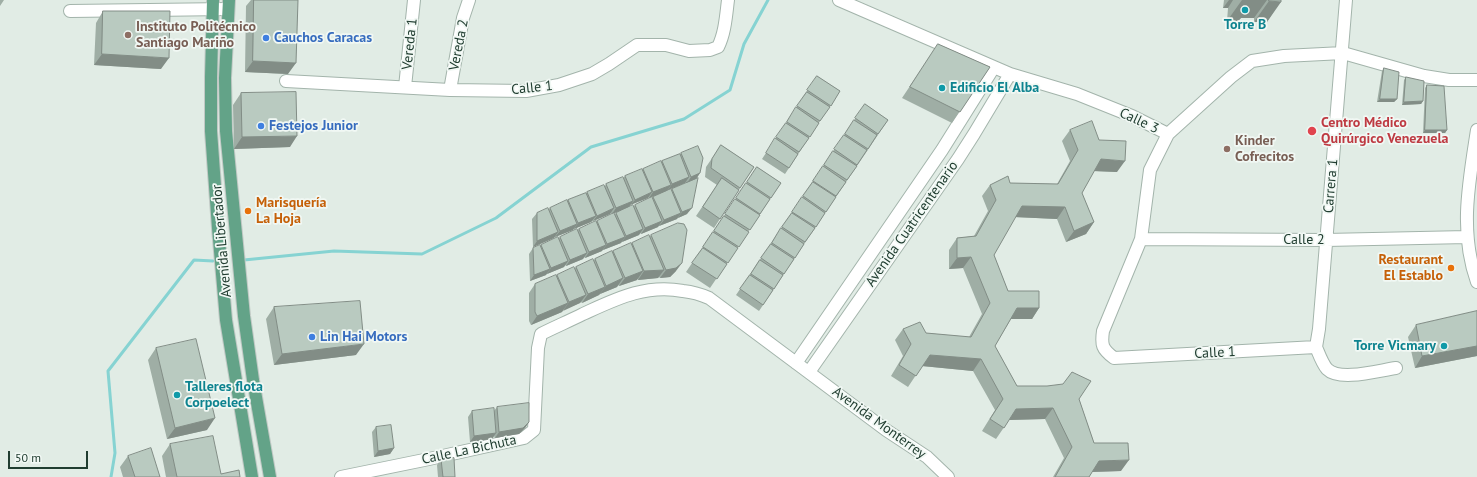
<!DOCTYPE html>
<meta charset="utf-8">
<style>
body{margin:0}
#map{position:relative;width:1477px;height:477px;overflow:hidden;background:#e1ece5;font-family:"PT Sans",sans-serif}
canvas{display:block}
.scale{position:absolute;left:8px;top:451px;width:80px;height:18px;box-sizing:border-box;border:2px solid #203d30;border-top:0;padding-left:5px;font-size:12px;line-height:14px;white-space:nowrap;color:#203d30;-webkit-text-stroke:3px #f1f8f4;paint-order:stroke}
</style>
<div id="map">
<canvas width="1477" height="477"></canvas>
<div class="scale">50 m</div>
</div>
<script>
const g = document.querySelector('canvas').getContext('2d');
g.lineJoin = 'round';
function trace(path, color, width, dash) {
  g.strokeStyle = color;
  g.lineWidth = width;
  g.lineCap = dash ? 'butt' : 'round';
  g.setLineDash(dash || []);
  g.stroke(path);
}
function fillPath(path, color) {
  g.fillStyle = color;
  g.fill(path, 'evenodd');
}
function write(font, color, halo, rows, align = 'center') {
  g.font = font + ' "PT Sans",sans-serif';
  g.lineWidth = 3.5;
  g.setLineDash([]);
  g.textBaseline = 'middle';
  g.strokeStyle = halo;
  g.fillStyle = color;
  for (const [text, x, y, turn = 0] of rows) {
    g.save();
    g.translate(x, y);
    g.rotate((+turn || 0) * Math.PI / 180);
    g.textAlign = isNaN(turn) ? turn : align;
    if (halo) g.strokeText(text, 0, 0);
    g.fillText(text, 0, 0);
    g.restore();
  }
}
trace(new Path2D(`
 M244 260 334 251 422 254 496 218 591 147 684 119 730 90 744 44 768 0
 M111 477 115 453 108 371 194 260 213 261`), '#86d3d2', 3);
const minor = new Path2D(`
 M839 0 1010 74 1077 94 1132 116 1168 134
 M70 11 228 9
 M286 81 450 90 526 91 559 85 592 74 609 64 637 45H666L689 51 710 50 718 47C725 33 726 16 728 0
 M405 87 414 0
 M450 90 463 18 469 0
 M1477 130C1469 182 1459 231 1477 282
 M1141 239 1326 240 1467 237
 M1316 347 1114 358C1102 349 1101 345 1103 331L1141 239 1150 170 1168 134 1231 77 1252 61 1284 56 1343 53 1424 76 1449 80H1477
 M1316 347 1319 329 1346 0
 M1316 347C1319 354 1322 363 1327 369 1340 382 1380 370 1396 368
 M796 363 942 150 994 67
 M809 372 958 159 974 134 1010 74
 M341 477 429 459 524 438 534 430 538 348 541 334C555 327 569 321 583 314 616 299 645 284 683 291 692 292 700 294 709 298L886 430 927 457 948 477`);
const major = new Path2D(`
 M213 0 211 77V131L218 228 226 320 252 477
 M229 0 225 78 226 131 244 316 253 380 270 477`);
trace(minor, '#a3b4ab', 14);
trace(major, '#c1c9c5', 14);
trace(minor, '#fff', 12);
trace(major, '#63a388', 12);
fillPath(new Path2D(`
 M0 0H4L0 6Z
 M251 0H298L288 74 245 72 246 6Z
 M1224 0H1281L1267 22H1254V18H1241L1238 21H1227L1228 8H1223Z
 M103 11 161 69 94 65 96 23Z
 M938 44 990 67 952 123 902 98Z
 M1384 68 1397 99 1394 102H1377L1382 71Z
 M817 76 840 91 785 174 762 159Z
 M1406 77 1423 101 1421 104 1402 105 1404 80Z
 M1427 85 1447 130 1445 133H1423L1425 88Z
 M241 93 290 147 234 149 233 105Z
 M865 104 888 120 759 311 736 295Z
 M1070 130 1099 140 1117 172 1094 171 1082 193 1094 222 1086 234 1066 242 1057 219 1015 217 994 255 1008 291 1039 308 1032 319H1011L995 346 1017 386 1079 399 1094 443 1121 471 1092 472 1089 477H1053L1064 458 1045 419 1009 420 996 439 982 431 995 410 973 371 922 366 908 387 891 376 903 356 895 340 903 329 926 333 969 337 982 314 963 268 949 269V250L957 238 974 236 988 211 982 196 990 185 1010 183 1057 184 1070 161 1062 141Z
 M721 145 754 167 714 228 696 216 717 185 705 177 706 167Z
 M681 153 700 173 696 179 687 214 678 218V217L677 219 659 226V225L658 227 641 234 640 233 639 235 622 242V241L621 243 603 250V249L602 251 585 258 584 257 583 259 566 266 565 265 564 267 547 274V273L546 275 530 281 529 254 533 248 540 246 541 245 559 238 560 237 577 230 579 229 596 222 597 221 615 214 616 213 634 206 635 205 652 198 653 197 671 190 672 189 687 183 686 182 685 183 668 190V189L667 191 649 198V197L648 198 630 205 629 207 612 214 611 213 610 214 593 221 591 222 574 229V228L573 230 555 237V236L554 238 533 247 532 219 537 213 549 209 550 208 567 201 568 200 586 193 587 192 605 186 606 184 623 178 625 176 642 170 643 169 661 162 662 161 680 154Z
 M757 167 781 183 710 288 686 272Z
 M651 235 676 271 670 277 660 278 659 277 658 278 638 280V278L637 280 619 286 618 285 617 287 600 294 599 295 582 303 581 302 580 303 563 310 562 312 531 325 529 321V293L535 284 556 276 557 275 575 268 576 267 594 260 595 259 612 252 613 251 631 244 632 243 650 236Z
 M274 307 356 355 274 365 266 319Z
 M1477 311V356L1415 368 1408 337 1416 325Z
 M156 348 207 430 167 439 148 360Z
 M497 407 529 422 525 428 519 434 495 438 494 436 492 439 470 442 468 417 472 411H494Z
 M376 427 394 448 390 454 374 457 372 432Z
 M170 444 221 474 240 477H166L162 456Z
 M128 456 160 477H123L120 467Z
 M441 459 455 477H438L437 465Z`), '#9faea5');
fillPath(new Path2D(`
 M1229 0H1233L1228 8H1223Z
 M1242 0H1267L1254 18H1241L1238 21H1227Z
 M1269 1 1281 2 1267 22H1254Z
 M102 54 169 58 161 69 94 65Z
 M253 61 296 63 288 74 245 72Z
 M1380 99H1397L1394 102H1377Z
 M1423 101 1421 104 1402 105 1404 102Z
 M1425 130H1447L1445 133H1423Z
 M297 136 290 147 234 149 242 137Z
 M1101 159 1125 161 1117 172 1093 171Z
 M700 173 696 179 687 183 691 177Z
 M689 177 685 183 668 190 672 184Z
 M671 185 667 191 649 198 653 192Z
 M652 192 648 198 630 205 635 200Z
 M633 201 629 207 612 214 616 208Z
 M1022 206 1065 207 1057 219 1014 217Z
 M614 208 610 214 593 221 597 216Z
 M692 208 687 214 678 218 682 212Z
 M681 213 677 219 659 226 664 220Z
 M596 216 591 222 574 229 578 223Z
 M662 221 658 227 641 234 645 228Z
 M1094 222 1086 234 1066 242 1074 231Z
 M577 224 573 230 555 237 560 231Z
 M643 229 639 235 622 242 626 236Z
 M558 232 554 238 533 247 537 241Z
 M625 237 621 243 603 250 607 244Z
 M606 245 602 251 585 258 589 252Z
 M587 253 583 259 566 266 570 260Z
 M971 257 963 268 949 269 957 258Z
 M568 261 564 267 547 274 551 268Z
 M682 263 676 271 670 277 660 278 666 270Z
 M550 269 546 275 530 281 534 275Z
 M664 270 658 278 638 280 644 271Z
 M643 271 637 280 619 286 625 278Z
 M623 278 617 287 600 294 606 286Z
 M605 287 599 295 582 303 588 294Z
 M586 295 580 303 563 311 569 302Z
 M568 303 562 312 531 325 537 316Z
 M1017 308H1039L1032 319H1010Z
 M364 344 356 355 274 365 282 354Z
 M1477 346V356L1415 368 1422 356Z
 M930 355 981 359 973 371 922 366Z
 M1053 408 1045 419 1008 420 1016 409Z
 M215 418 207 430 167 439 175 428Z
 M529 422 525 428 519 434 495 438 499 432Z
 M496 433 492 439 470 442 474 436Z
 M394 448 390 454 374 457 378 451Z
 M1129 460 1121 471 1091 472 1099 461Z`), '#828d86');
const building = new Path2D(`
 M254 0H298L296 63 253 61Z
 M1269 0H1281V2L1269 1Z
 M103 11H170L169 58 102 54Z
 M938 44 990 67 960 112 910 87Z
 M1384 68 1399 72 1397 99H1380Z
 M817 76 840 91 831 106 807 90Z
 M1406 77 1424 81 1423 101 1404 102Z
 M1427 85 1444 86 1447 130H1425Z
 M296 92 297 136 242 137 241 93Z
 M807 92 830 107 820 121 797 106Z
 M865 104 888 120 878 134 855 118Z
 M796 107 819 123 810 137 787 122Z
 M854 120 877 135 868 149 845 134Z
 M1092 121 1099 140 1126 141 1125 161 1101 159 1082 193 1094 222 1074 231 1065 207 1022 206 994 255 1008 291H1039V308H1017L995 346 1017 386H1047L1063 384 1072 372 1091 381 1079 399 1094 443H1128L1129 460 1099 461 1089 477H1055L1072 447 1053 408 1016 409 1004 428 990 419 1003 399 981 359 930 355 916 376 899 365 911 344 903 329 920 322 926 333 971 337 990 303 971 257 957 258V238L976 236 996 200 990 185 1008 176 1010 183 1058 184 1078 150 1070 130Z
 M786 123 809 138 799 152 776 137Z
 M844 135 867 150 857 165 834 149Z
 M775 138 798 154 789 168 766 153Z
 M721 145 754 167 740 188 711 168 712 159Z
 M698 146 703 158 700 173 691 177 681 153Z
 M833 151 857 166 847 180 824 165Z
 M680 154 689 177 672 184 662 161Z
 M661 161 671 185 653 192 643 169Z
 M823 166 846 182 836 196 813 181Z
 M757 167 781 183 771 198 747 182Z
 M642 169 652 192 635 200 625 176Z
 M623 177 633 201 616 208 606 184Z
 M698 178 692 208 682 212 672 189Z
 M722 178 739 190 720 219 703 207Z
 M813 182 836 197 826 212 803 196Z
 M746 183 770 199 760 214 736 198Z
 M604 185 614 208 597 216 587 192Z
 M671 189 681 213 664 220 653 197Z
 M586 193 596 216 578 223 568 200Z
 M652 197 662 221 645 228 635 205Z
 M802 197 825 213 816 227 792 212Z
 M735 199 760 215 750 230 725 214Z
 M567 200 577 224 560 231 550 208Z
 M633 205 643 229 626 236 616 213Z
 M548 208 558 232 537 241V213Z
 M614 213 625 237 607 244 597 221Z
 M792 213 815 228 805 242 782 227Z
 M724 216 749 232 739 247 714 231Z
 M596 221 606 245 589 252 579 229Z
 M678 223 684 224 687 230 682 263 676 268 666 270 651 235Z
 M781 228 804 244 795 258 772 243Z
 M577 229 587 253 570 260 560 237Z
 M713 232 738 248 728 263 703 247Z
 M649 235 664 270 644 271 632 243Z
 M558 237 568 261 551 268 541 245Z
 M631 243 643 271 625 278 613 251Z
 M771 244 794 259 784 274 761 258Z
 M540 245 550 269 534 275 533 248Z
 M703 248 727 264 717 279 692 263Z
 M612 251 623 278 606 286 595 259Z
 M593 259 605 287 588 294 576 267Z
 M760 260 783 275 774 289 751 274Z
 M574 267 586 295 569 302 557 275Z
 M556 275 568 303 537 316 535 312V284Z
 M750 275 773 290 763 305 740 289Z
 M360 301 364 344 282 354 274 307Z
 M1477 311V346L1422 356 1416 325Z
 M196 339 215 418 175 428 156 348Z
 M529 403V422L523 428 499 432 497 407Z
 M494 408 496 433 474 436 472 411Z
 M391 425 394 448 378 451 376 427Z
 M213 436 221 474 239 470 240 477H177L170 444Z
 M151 448 160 477H135L128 456Z
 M454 458 455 477H443L441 459Z`);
fillPath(building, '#b9cac0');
trace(building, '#828d86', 1);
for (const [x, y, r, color] of [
 [1245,10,4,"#0f9aa8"],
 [128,35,4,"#8d6e63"],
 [266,38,4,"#3f7fe0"],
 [942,88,4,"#0f9aa8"],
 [261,126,4,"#3f7fe0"],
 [1312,131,5,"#e0444e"],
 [1227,149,4,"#8d6e63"],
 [248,211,4,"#e8710a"],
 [1451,268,4,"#e8710a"],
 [312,337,4,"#3f7fe0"],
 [1444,346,4,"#0f9aa8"],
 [177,395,4,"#0f9aa8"]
]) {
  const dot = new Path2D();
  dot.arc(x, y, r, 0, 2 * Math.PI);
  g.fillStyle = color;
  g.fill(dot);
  trace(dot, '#f1f8f4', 1.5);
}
write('bold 14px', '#0d838f', '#f1f8f4', [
 ["Torre B",1245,25,"center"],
 ["Edificio El Alba",950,88],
 ["Torre Vicmary",1436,346,"right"],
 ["Talleres flota",185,387],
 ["Corpoelect",185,403]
], 'left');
write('bold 14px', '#785e54', '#f1f8f4', [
 ["Instituto Politécnico",136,27],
 ["Santiago Mariño",136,43],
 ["Kinder",1235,141],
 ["Cofrecitos",1235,157]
], 'left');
write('bold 14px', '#366cbe', '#f1f8f4', [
 ["Cauchos Caracas",274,38],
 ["Festejos Junior",269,126],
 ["Lin Hai Motors",320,337]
], 'left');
write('14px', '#203d30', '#f1f8f4', [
 ["Vereda 1",410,44,-84],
 ["Vereda 2",459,45,-79],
 ["Calle 1",532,88,-6],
 ["Calle 3",1139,121,25],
 ["Carrera 1",1331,186,-85],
 ["Avenida Cuatricentenario",912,224,-55],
 ["Calle 2",1304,240],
 ["Avenida Libertador",222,241,-95],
 ["Calle 1",1215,353,-3],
 ["Avenida Monterrey",879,423,36],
 ["Calle La Bichuta",469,450,-12]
]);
write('bold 14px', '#be3a42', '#f1f8f4', [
 ["Centro Médico",1321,123],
 ["Quirúrgico Venezuela",1321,139]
], 'left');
write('bold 14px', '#c56008', '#f1f8f4', [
 ["Marisquería",256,203],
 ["La Hoja",256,219],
 ["Restaurant",1443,260,"right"],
 ["El Establo",1443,276,"right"]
], 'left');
</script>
